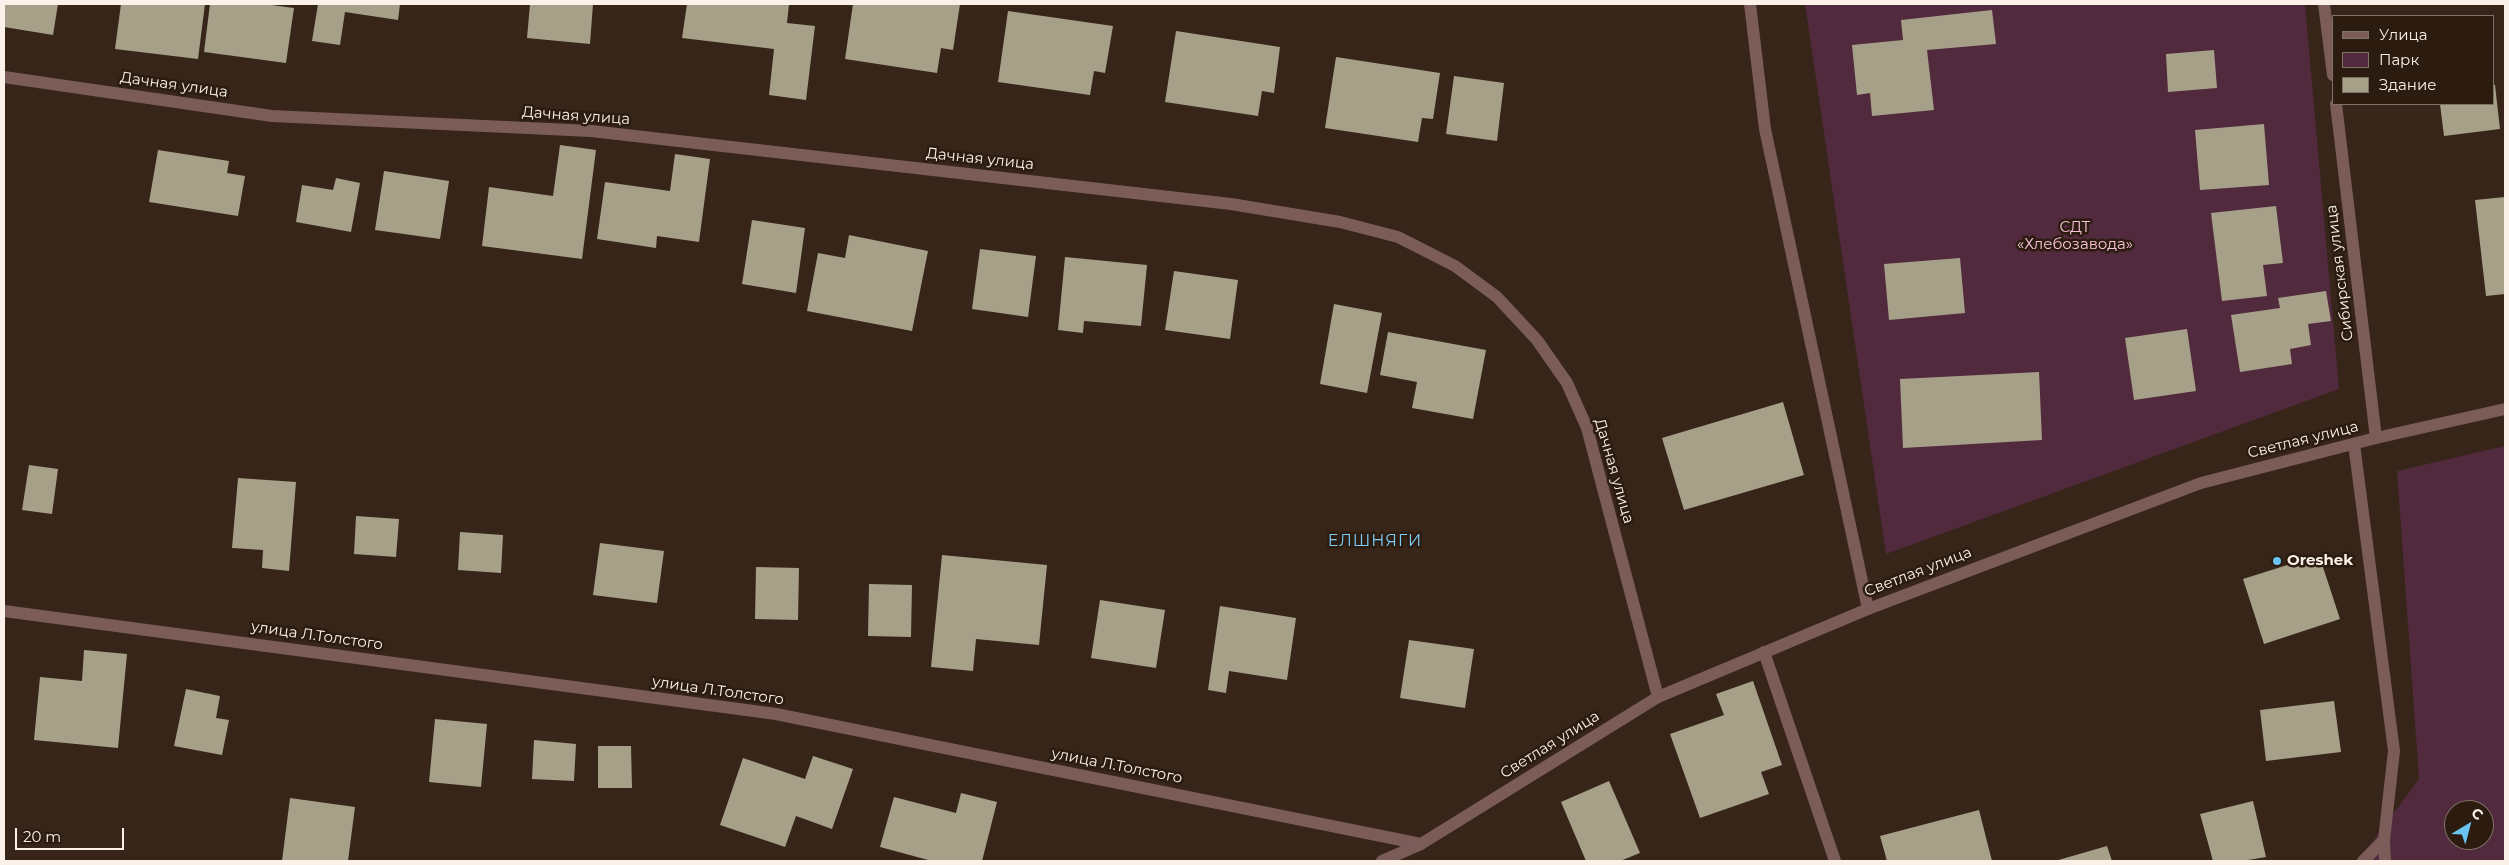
<!DOCTYPE html>
<html>
<head>
<meta charset="utf-8">
<style>
  body { margin:0 }
  #map { position:relative; width:2509px; height:865px; overflow:hidden; background:#362518; font-family:Montserrat,sans-serif }
  canvas { display:block }
  .frame { position:absolute; inset:0; border:5px solid #fcf1e8; pointer-events:none }
  .legend { position:absolute; left:2332px; top:15px; width:162px; height:90px; box-sizing:border-box; background:#2b1c0f; border:1px solid #7f7166; margin:0; padding:6px 9px; list-style:none; font-size:15px; color:#fcf1e8 }
  .legend li { display:flex; align-items:center; gap:10px; height:25px }
  .legend b { width:25px; border:1px solid #7f7166 }
  .north { position:absolute; left:2444px; top:800px; width:50px; height:50px; box-sizing:border-box; background:#2b1c0f; border:1px solid #7f7166; border-radius:50%; rotate:37deg; font-size:14px; font-weight:700; line-height:20px; text-align:center; color:#fcf1e8 }
  .north::after { content:''; display:block; margin:auto; width:18px; height:22px; background:#6bc3f2; clip-path:polygon(50% 0,100% 100%,50% 72%,0 100%) }
  .scale { position:absolute; left:15px; top:828px; width:109px; height:22px; box-sizing:border-box; border:2px solid #fcf1e8; border-top:0; padding-left:6px; font-size:15px; line-height:18px; white-space:nowrap; color:#fcf1e8; -webkit-text-stroke:4px #2b1c0f; paint-order:stroke }
</style>
</head>
<body>
<div id="map">
<canvas width="2509" height="865"></canvas>
<div class="frame"></div>
<ul class="legend">
<li><b style="height:6px;background:#7b5c59"></b>Улица</li>
<li><b style="height:14px;background:#522a3e"></b>Парк</li>
<li><b style="height:14px;background:#a7a089"></b>Здание</li>
</ul>
<div class="north">С</div>
<div class="scale">20 m</div>
</div>
<script>
const context = document.querySelector('canvas').getContext('2d');
context.lineJoin = 'round';
function paint(path, color) {
  context.fillStyle = color;
  context.fill(path, 'evenodd');
}
function trace(path, color, width, dash) {
  context.strokeStyle = color;
  context.lineWidth = width;
  context.lineCap = dash ? 'butt' : 'round';
  context.setLineDash(dash || []);
  context.stroke(path);
}
function drawText(font, color, halo, rows, align = 'center') {
  context.font = font + ' Montserrat,sans-serif';
  context.lineWidth = 5;
  context.setLineDash([]);
  context.textBaseline = 'middle';
  context.strokeStyle = halo;
  context.fillStyle = color;
  for (const [text, x, y, turn = 0] of rows) {
    context.save();
    context.translate(x, y);
    context.rotate((+turn || 0) * Math.PI / 180);
    context.textAlign = isNaN(turn) ? turn : align;
    if (halo) context.strokeText(text, 0, 0);
    context.fillText(text, 0, 0);
    context.restore();
  }
}
paint(new Path2D(`
  M 1805,4 L 2305,4 L 2339,389 L 1886,554 Z
  M 2505,446 L 2505,861 L 2358,861 L 2419,779 L 2397,471 ZM 2454,810 L 2484,810 L 2484,840 L 2454,840 Z`), '#522a3e');
paint(new Path2D(`
  M 4,4 L 58,4 L 53,35 L 4,27 Z
  M 121,4 L 205,4 L 198,59 L 115,49 Z
  M 210,4 L 264,4 L 294,8 L 286,63 L 204,52 Z
  M 318,4 L 400,4 L 398,20 L 345,12 L 340,45 L 312,41 Z
  M 530,4 L 593,4 L 590,44 L 527,38 Z
  M 687,4 L 789,4 L 787,23 L 815,26 L 806,100 L 769,95 L 774,49 L 682,38 Z
  M 853,4 L 960,4 L 953,50 L 941,48 L 937,73 L 845,59 Z
  M 1992,10 L 1996,44 L 1927,50 L 1934,110 L 1872,116 L 1870,93 L 1857,95 L 1852,45 L 1903,40 L 1901,20 Z
  M 1008,11 L 1113,26 L 1105,73 L 1094,71 L 1090,95 L 998,82 Z
  M 1176,31 L 1280,47 L 1274,93 L 1262,91 L 1258,116 L 1165,102 Z
  M 2214,50 L 2217,88 L 2168,92 L 2166,54 Z
  M 1336,57 L 1440,73 L 1433,119 L 1422,118 L 1418,142 L 1325,128 Z
  M 1454,76 L 1504,83 L 1497,141 L 1446,134 Z
  M 2493,84 L 2495,85 L 2500,129 L 2444,136 L 2440,104 L 2493,104 Z
  M 2264,124 L 2269,185 L 2200,190 L 2195,130 Z
  M 560,145 L 596,150 L 582,259 L 482,246 L 489,187 L 553,196 Z
  M 158,150 L 229,161 L 227,173 L 245,176 L 238,216 L 149,202 Z
  M 675,154 L 710,159 L 699,242 L 657,236 L 656,248 L 597,239 L 605,182 L 670,191 Z
  M 384,171 L 449,181 L 440,239 L 375,230 Z
  M 336,178 L 360,183 L 351,232 L 296,222 L 302,185 L 333,190 Z
  M 2505,197 L 2505,294 L 2486,296 L 2475,200 Z
  M 2276,206 L 2283,263 L 2263,265 L 2267,296 L 2222,301 L 2211,213 Z
  M 752,220 L 805,228 L 796,293 L 742,284 Z
  M 849,235 L 928,251 L 912,331 L 807,311 L 818,253 L 845,258 Z
  M 980,249 L 1036,256 L 1028,317 L 972,309 Z
  M 1065,257 L 1147,265 L 1141,326 L 1084,321 L 1083,333 L 1058,330 Z
  M 1960,258 L 1965,313 L 1889,320 L 1884,264 Z
  M 1174,271 L 1238,280 L 1230,339 L 1165,330 Z
  M 2326,291 L 2331,321 L 2308,324 L 2311,345 L 2290,349 L 2292,364 L 2240,372 L 2231,315 L 2280,308 L 2278,298 Z
  M 1334,304 L 1382,313 L 1367,393 L 1320,384 Z
  M 2187,329 L 2196,391 L 2134,400 L 2125,338 Z
  M 1388,332 L 1486,350 L 1473,419 L 1412,408 L 1417,382 L 1380,375 Z
  M 2039,372 L 2042,440 L 1903,448 L 1900,379 Z
  M 1783,402 L 1804,475 L 1684,510 L 1662,438 Z
  M 29,465 L 58,469 L 52,514 L 22,510 Z
  M 238,478 L 296,482 L 289,571 L 262,568 L 263,550 L 232,548 Z
  M 356,516 L 399,519 L 396,557 L 354,554 Z
  M 460,532 L 503,535 L 501,573 L 458,570 Z
  M 600,543 L 664,551 L 657,603 L 593,595 Z
  M 942,555 L 1047,565 L 1039,645 L 976,639 L 973,671 L 931,667 Z
  M 2319,555 L 2340,619 L 2264,644 L 2243,579 Z
  M 756,567 L 799,568 L 798,620 L 755,619 Z
  M 869,584 L 912,585 L 911,637 L 868,636 Z
  M 1100,600 L 1165,610 L 1156,668 L 1091,658 Z
  M 1220,606 L 1296,618 L 1287,680 L 1229,671 L 1226,693 L 1208,690 Z
  M 1409,640 L 1474,649 L 1465,708 L 1400,698 Z
  M 84,650 L 127,654 L 118,748 L 34,740 L 40,677 L 82,681 Z
  M 1753,681 L 1782,765 L 1761,772 L 1769,794 L 1700,818 L 1670,734 L 1724,715 L 1716,694 Z
  M 186,689 L 220,696 L 216,718 L 229,720 L 222,755 L 174,746 Z
  M 2334,701 L 2341,752 L 2266,761 L 2260,710 Z
  M 435,719 L 487,724 L 481,787 L 429,782 Z
  M 534,740 L 576,744 L 574,781 L 532,779 Z
  M 598,746 L 631,746 L 632,788 L 598,788 Z
  M 813,756 L 853,769 L 832,829 L 796,816 L 785,847 L 720,825 L 743,758 L 805,779 Z
  M 1609,781 L 1640,853 L 1620,861 L 1586,861 L 1561,802 Z
  M 961,793 L 997,802 L 982,861 L 932,861 L 880,847 L 894,797 L 956,813 Z
  M 290,798 L 355,807 L 348,861 L 282,861 Z
  M 2253,801 L 2266,857 L 2242,861 L 2213,861 L 2200,814 Z
  M 1979,810 L 1992,861 L 1887,861 L 1880,836 Z
  M 2107,846 L 2112,861 L 2055,861 Z`), '#a7a089');
trace(new Path2D(`
  M 1750,4 L 1765,129 L 1868,609
  M 2324,4 L 2333,75
  M 4,77 L 272,116 L 591,131 L 1231,204 L 1340,222 L 1398,237 L 1455,266 L 1497,297 L 1537,340 L 1567,383 L 1587,428 L 1658,697
  M 2336,104 L 2376,438
  M 2354,444 L 2394,751 L 2384,840 L 2363,861
  M 4,611 L 776,714 L 1421,844
  M 1764,652 L 1835,861
  M 2384,840 L 2385,861`), '#7b5c59', 12);
trace(new Path2D(`
  M 1382,861 L 1421,844 L 1658,697 L 1868,609 L 2201,483 L 2376,438 L 2505,409`), '#7b5c59', 12);
for (const [x, y, r, color] of [
  [2277,561,5,"#6bc3f2"]
]) {
  const dot = new Path2D();
  dot.arc(x, y, r, 0, 2 * Math.PI);
  context.fillStyle = color;
  context.fill(dot);
  trace(dot, '#2b1c0f', 2);
}
drawText('15px', '#fcf1e8', '#2b1c0f', [
  ["Дачная улица",174,85,8],
  ["Дачная улица",576,116,4],
  ["Дачная улица",980,159,6],
  ["Сибирская улица",2340,273,-97],
  ["Светлая улица",2303,440,-14],
  ["Дачная улица",1614,471,74],
  ["Светлая улица",1918,572,-21],
  ["улица Л.Толстого",317,636,8],
  ["улица Л.Толстого",718,691,8],
  ["Светлая улица",1550,745,-32],
  ["улица Л.Толстого",1117,766,11]
]);
drawText('15px', '#f9c1db', '#2b1c0f', [
  ["СДТ",2075,228],
  ["«Хлебозавода»",2075,245]
]);
drawText('bold 15px', '#fcf1e8', '#2b1c0f', [
  ["Oreshek",2287,561]
], 'left');
context.letterSpacing = '1px';
drawText('16px', '#7cccf7', '#2b1c0f', [
  ["ЕЛШНЯГИ",1375,541]
]);
context.letterSpacing = '0px';
</script>
</body>
</html>
